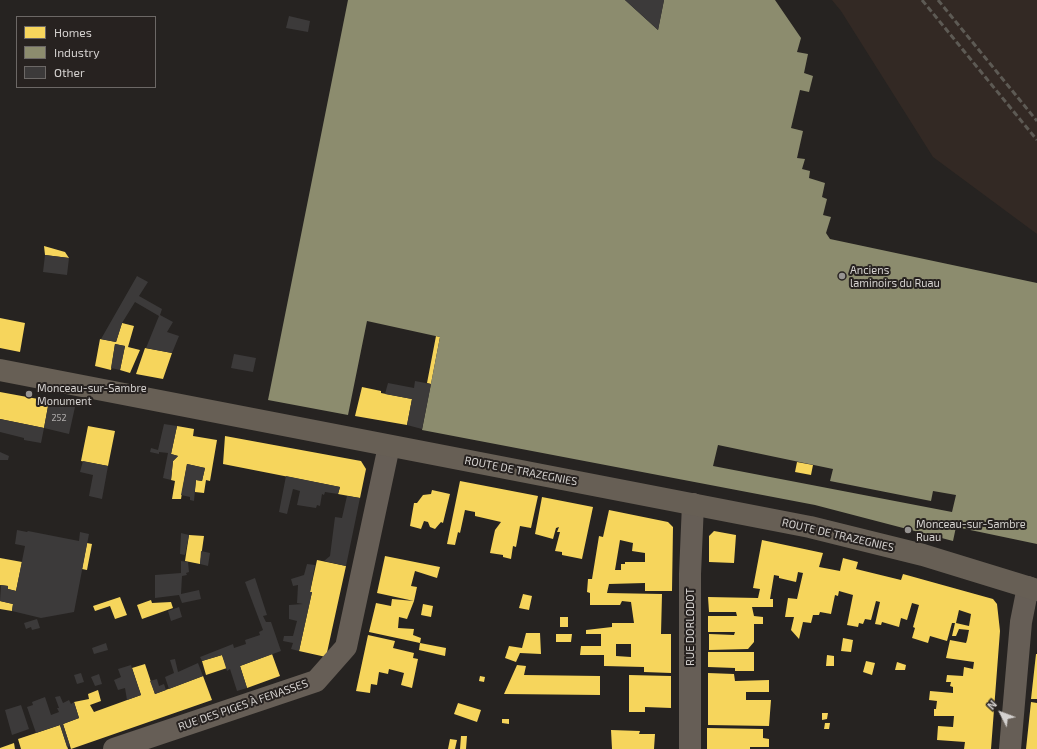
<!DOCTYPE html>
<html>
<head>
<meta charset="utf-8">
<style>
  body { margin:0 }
  #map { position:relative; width:1037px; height:749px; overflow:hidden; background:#262321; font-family:"Exo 2",sans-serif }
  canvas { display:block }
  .legend { position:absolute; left:16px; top:16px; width:140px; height:72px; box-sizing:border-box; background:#272220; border:1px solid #6c6866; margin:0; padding:5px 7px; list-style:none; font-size:12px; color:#d4d1cf }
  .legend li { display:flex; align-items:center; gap:8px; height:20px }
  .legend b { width:20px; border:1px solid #6c6866 }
  .north { position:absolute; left:981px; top:693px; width:40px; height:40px; -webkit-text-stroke:3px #272220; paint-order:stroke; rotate:312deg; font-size:11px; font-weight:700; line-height:16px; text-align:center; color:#d4d1cf }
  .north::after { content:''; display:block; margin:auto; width:14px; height:18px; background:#d4d1cf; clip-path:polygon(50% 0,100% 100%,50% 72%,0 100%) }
</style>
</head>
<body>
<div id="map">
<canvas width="1037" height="749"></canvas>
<ul class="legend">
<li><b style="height:11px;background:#f6d55c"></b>Homes</li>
<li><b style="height:11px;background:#8c8c6e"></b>Industry</li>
<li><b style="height:11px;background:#3c3a3a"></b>Other</li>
</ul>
<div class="north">N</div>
</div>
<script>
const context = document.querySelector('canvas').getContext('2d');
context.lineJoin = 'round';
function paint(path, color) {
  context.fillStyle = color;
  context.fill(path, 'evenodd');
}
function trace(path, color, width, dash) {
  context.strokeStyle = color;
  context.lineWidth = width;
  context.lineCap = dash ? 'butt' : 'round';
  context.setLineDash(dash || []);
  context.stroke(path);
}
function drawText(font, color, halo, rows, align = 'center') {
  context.font = font + ' "Exo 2",sans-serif';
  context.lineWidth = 4;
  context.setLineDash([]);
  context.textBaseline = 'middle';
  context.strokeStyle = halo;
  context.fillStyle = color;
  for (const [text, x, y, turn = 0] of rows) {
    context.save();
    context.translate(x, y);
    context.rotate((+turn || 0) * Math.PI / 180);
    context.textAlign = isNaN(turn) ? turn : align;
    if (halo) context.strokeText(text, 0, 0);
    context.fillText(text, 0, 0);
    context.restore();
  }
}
paint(new Path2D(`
  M 832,0 L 1037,0 L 1037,234 L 933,157 L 841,11 Z`), '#332924');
paint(new Path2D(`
  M 44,246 L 65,252 L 69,258 L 45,255 Z
  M 0,318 L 25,323 L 20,352 L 0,348 Z
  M 122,323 L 134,326 L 128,347 L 140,350 L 130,373 L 120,370 L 125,346 L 115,344 L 111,370 L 95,366 L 100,339 L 116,342 Z
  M 436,336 L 440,337 L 431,384 L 427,383 Z
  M 145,348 L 172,353 L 163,379 L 136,374 Z
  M 362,387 L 381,391 L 381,393 L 412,399 L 407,425 L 355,416 Z
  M 0,392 L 49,401 L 44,428 L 0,419 Z
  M 88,426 L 115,431 L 108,466 L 81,461 Z
  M 177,426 L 194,429 L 193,436 L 217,440 L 210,481 L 206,480 L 204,493 L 195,492 L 195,489 L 196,480 L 202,481 L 205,468 L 187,464 L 181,499 L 172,499 L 175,481 L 171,480 L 173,461 L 178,456 L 171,454 Z
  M 225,436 L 361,461 L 366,469 L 360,498 L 338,494 L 340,487 L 223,464 Z
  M 797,462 L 813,465 L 811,475 L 795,472 Z
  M 460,481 L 538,496 L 531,528 L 520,526 L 516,547 L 513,546 L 511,559 L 503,557 L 503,555 L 490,553 L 495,530 L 501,522 L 475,516 L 475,512 L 465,510 L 460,533 L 458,532 L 455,545 L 447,544 Z
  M 432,490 L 450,494 L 443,523 L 441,522 L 435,529 L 430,527 L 428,522 L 424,521 L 421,529 L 410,526 L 414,503 L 417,503 L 423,495 L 431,494 Z
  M 542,497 L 593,507 L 582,559 L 562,555 L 562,552 L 555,551 L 560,532 L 557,532 L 559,527 L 556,528 L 553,539 L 535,534 Z
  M 609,510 L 668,522 L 673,527 L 672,591 L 645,591 L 645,583 L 609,584 L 607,593 L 662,594 L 661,634 L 671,634 L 671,673 L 644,672 L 644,667 L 604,666 L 604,655 L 580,655 L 581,646 L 601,646 L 601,634 L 586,634 L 586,630 L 612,627 L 612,623 L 634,623 L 631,602 L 622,601 L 620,605 L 590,605 L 590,593 L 587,592 L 588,579 L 592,579 L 599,536 L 603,537 ZM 620,540 L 633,543 L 632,551 L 645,553 L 645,562 L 625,562 L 625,564 L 621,564 L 621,570 L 615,570 ZM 616,644 L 631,644 L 631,657 L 616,656 Z
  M 714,531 L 736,535 L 734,563 L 709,562 L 709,536 Z
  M 189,535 L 204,536 L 200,564 L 185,561 Z
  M 762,540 L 823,553 L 819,567 L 840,571 L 843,558 L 858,562 L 856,569 L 901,580 L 903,574 L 993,599 L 997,604 L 1000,631 L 991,749 L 964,749 L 965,742 L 937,740 L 938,726 L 953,727 L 954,716 L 934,716 L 934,709 L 936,709 L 937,701 L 929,700 L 930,691 L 953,693 L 953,687 L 950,686 L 951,682 L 946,682 L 947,675 L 963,676 L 964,667 L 973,669 L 974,662 L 946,658 L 950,640 L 966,643 L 967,640 L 969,630 L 959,629 L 956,636 L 952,636 L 955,623 L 952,623 L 947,641 L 930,636 L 928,643 L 912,638 L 915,628 L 913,627 L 919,605 L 912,603 L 907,620 L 901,618 L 899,627 L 882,622 L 881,625 L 875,624 L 880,602 L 876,601 L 871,620 L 865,619 L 863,624 L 859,623 L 858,627 L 847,625 L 853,595 L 839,591 L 838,596 L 835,595 L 831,614 L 820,612 L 819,615 L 813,615 L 811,623 L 803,622 L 799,639 L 791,630 L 794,617 L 785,617 L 788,598 L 797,599 L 803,573 L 798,572 L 796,582 L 779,578 L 779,576 L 774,575 L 770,599 L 773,599 L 773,607 L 752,607 L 754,616 L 763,617 L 763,624 L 754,624 L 754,642 L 748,649 L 709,650 L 709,634 L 734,635 L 735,632 L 708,632 L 708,616 L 737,616 L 736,612 L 709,612 L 708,597 L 758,598 L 760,589 L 753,588 ZM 959,610 L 971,614 L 969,626 L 956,623 Z
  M 87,543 L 92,544 L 87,570 L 82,569 Z
  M 385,556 L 440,567 L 437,578 L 415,571 L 411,586 L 417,587 L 414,601 L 407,619 L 399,617 L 398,628 L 414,629 L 413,635 L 421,638 L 420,643 L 369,632 L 376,603 L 391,606 L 392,599 L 414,601 L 377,593 Z
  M 0,558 L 22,562 L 16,591 L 8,589 L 8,586 L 0,585 Z
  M 317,560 L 346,566 L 326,657 L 299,651 L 312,592 L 310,592 Z
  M 523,594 L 532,596 L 529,610 L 519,608 Z
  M 120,597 L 127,615 L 115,619 L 110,606 L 95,611 L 93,606 Z
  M 151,600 L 152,603 L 171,602 L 173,608 L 142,619 L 137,605 Z
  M 0,601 L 13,604 L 12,611 L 0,609 Z
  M 423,604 L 433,606 L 431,617 L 421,615 Z
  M 560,617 L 568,617 L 568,627 L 560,627 Z
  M 526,633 L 540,633 L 541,654 L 520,653 L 516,662 L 505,658 L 509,646 L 522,648 Z
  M 556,634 L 572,634 L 571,642 L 556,642 Z
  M 368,635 L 395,641 L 393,648 L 414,653 L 413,658 L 418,659 L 412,688 L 401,685 L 404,673 L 389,669 L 388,674 L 379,672 L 377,685 L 371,684 L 370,693 L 356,691 Z
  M 843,638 L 853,640 L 851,652 L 841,651 Z
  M 420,643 L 446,648 L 445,656 L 419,650 Z
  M 708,652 L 754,652 L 754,671 L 735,671 L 735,668 L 708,667 Z
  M 272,654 L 280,676 L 247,688 L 240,666 Z
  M 1036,654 L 1037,654 L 1037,699 L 1031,699 Z
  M 222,655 L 227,668 L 206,675 L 202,661 Z
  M 827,655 L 834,656 L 834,666 L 826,666 Z
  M 866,661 L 875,663 L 872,675 L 863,672 Z
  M 897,662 L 906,665 L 905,670 L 895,670 Z
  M 145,664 L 155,694 L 203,676 L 212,700 L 71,749 L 63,724 L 79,718 L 74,702 L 89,699 L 88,694 L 98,690 L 101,701 L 90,705 L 94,712 L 141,695 L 132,668 Z
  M 517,665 L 526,666 L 524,675 L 600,676 L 600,695 L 504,694 Z
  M 708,673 L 734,674 L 735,681 L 769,680 L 769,692 L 746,692 L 746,700 L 771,700 L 769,726 L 708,725 Z
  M 629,675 L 671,676 L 671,708 L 645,707 L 645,712 L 629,712 Z
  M 480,676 L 485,677 L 484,682 L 479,681 Z
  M 1031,702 L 1037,703 L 1037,749 L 1026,749 Z
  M 458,703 L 481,710 L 477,722 L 454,714 Z
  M 822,713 L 828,713 L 827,719 L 822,720 Z
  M 502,719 L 509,719 L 509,724 L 502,723 Z
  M 825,723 L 830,723 L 829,729 L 824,729 Z
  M 60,725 L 68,749 L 21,749 L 18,739 Z
  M 707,728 L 763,729 L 763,738 L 769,739 L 769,747 L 750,747 L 750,749 L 707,749 Z
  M 611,730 L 640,731 L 639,734 L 655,734 L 654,749 L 612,749 Z
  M 461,736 L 467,736 L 466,749 L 460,749 Z
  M 450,739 L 457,740 L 455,749 L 448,749 Z
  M 14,743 L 15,749 L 0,749 L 0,748 Z`), '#f6d55c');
paint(new Path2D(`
  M 348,0 L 625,0 L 658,30 L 664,0 L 775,0 L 801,38 L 797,52 L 808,54 L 804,73 L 813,76 L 809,92 L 800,90 L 791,128 L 803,131 L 797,158 L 805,159 L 802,169 L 810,171 L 809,178 L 825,183 L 822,197 L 827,199 L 823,215 L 831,217 L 826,233 L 830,239 L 1037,283 L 1037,544 L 956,527 L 953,541 L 815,505 L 422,430 L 440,337 L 367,321 L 348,415 L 268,400 ZM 718,445 L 833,469 L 830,481 L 931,501 L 933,491 L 956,495 L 952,512 L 713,466 Z`), '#8c8c6e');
paint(new Path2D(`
  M 625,0 L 664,0 L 658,30 Z
  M 289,16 L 310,21 L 308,32 L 286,28 Z
  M 45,255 L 69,258 L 67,275 L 43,272 Z
  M 137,276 L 148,282 L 139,296 L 162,309 L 160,315 L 173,322 L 167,332 L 179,336 L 172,353 L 146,348 L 159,316 L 135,302 L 122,323 L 116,342 L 101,339 Z
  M 115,344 L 125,346 L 120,370 L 111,368 Z
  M 234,354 L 256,358 L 253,372 L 231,368 Z
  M 415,381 L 431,384 L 422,429 L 407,425 L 412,399 L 385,394 L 388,383 L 414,388 Z
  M 49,401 L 75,407 L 69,434 L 44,428 L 41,443 L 24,440 L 24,438 L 0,432 L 0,419 L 44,428 Z
  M 164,424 L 177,426 L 171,454 L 178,456 L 173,461 L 171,480 L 163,478 L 168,453 L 159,452 L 159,454 L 150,452 L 151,448 L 158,450 Z
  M 0,452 L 9,456 L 8,460 L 0,460 Z
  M 83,461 L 108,466 L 102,499 L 89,496 L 93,475 L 80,472 Z
  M 187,464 L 205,468 L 202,481 L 196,480 L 194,501 L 190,500 L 190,497 L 181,495 Z
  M 286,476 L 340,487 L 338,494 L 325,492 L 324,495 L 322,494 L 320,506 L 317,505 L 316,508 L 297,505 L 300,491 L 293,489 L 287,514 L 279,512 Z
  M 347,496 L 360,498 L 346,566 L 324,561 L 330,556 L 335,517 L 342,518 Z
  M 17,530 L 27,532 L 28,531 L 79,541 L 80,532 L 89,534 L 74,612 L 41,618 L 12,611 L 13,604 L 0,601 L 1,585 L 8,586 L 8,589 L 16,591 L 25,546 L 15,544 Z
  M 181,533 L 189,535 L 185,555 L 180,554 Z
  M 201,551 L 210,553 L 208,566 L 200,564 Z
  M 181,561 L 188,562 L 189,572 L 186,573 L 187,575 L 182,576 L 181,594 L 199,590 L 201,599 L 182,603 L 179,595 L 155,598 L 155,575 L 181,573 Z
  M 307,564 L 315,565 L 310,592 L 312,592 L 299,651 L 291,649 L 293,643 L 283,641 L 284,636 L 293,636 L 297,621 L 289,619 L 289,605 L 303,604 L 297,603 L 298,585 L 293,586 L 291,579 L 304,575 Z
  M 255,578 L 267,615 L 263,616 L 266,622 L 271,622 L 281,651 L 240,666 L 247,688 L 237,691 L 230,669 L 227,671 L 222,655 L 202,661 L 200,657 L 233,644 L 234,648 L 246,644 L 245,640 L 260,635 L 259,632 L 263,630 L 245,582 Z
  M 179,607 L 182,617 L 171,621 L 168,611 Z
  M 37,619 L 40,628 L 32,630 L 31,627 L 26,629 L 24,623 Z
  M 106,643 L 108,650 L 94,654 L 92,648 Z
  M 175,659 L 178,672 L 198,663 L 203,676 L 169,689 L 165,677 L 174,673 L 170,660 Z
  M 131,665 L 141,695 L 127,700 L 125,688 L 118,690 L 114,680 L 121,677 L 118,669 Z
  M 81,673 L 84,682 L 77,684 L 74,675 Z
  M 99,674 L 102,684 L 95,686 L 91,677 Z
  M 157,679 L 159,686 L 164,684 L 166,690 L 155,694 L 150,681 Z
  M 60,696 L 63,703 L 69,700 L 71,704 L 74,702 L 79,718 L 63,724 L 70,746 L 67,747 L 60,725 L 36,733 L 27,707 L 33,705 L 32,702 L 45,697 L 51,715 L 59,712 L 57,708 L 59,708 L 55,697 Z
  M 21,705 L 29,729 L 12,735 L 5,710 Z`), '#3c3a3a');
trace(new Path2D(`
  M 114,749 L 316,681 L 346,647 L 389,446
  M 690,749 L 690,574 L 693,504
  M 1010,749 L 1021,622 L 1028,587`), '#665e56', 22);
trace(new Path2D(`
  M 0,370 L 810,527 L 923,555 L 1037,590`), '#675f55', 22);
trace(new Path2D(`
  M 922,0 L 1037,140
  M 938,0 L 1037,121`), '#5d5a54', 3, [6, 3]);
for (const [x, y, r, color] of [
  [842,276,4,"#979492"],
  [29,394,4,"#979492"],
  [908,530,4,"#979492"]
]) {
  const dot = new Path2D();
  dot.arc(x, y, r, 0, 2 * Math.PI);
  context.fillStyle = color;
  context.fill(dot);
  trace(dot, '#272220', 1.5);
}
drawText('9px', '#aeabaa', null, [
  ["252",59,418]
]);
drawText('11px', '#d4d1cf', '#272220', [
  ["Anciens",850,270],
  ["laminoirs du Ruau",850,283],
  ["Monceau-sur-Sambre",37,388],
  ["Monument",37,401],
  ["Monceau-sur-Sambre",916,524],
  ["Ruau",916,537]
], 'left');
drawText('11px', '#d4d1cf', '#272220', [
  ["ROUTE DE TRAZEGNIES",521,471,11],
  ["ROUTE DE TRAZEGNIES",838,535,13],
  ["RUE DORLODOT",690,627,-90],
  ["RUE DES PIGES À FENASSES",243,705,-19]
]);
</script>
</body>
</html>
